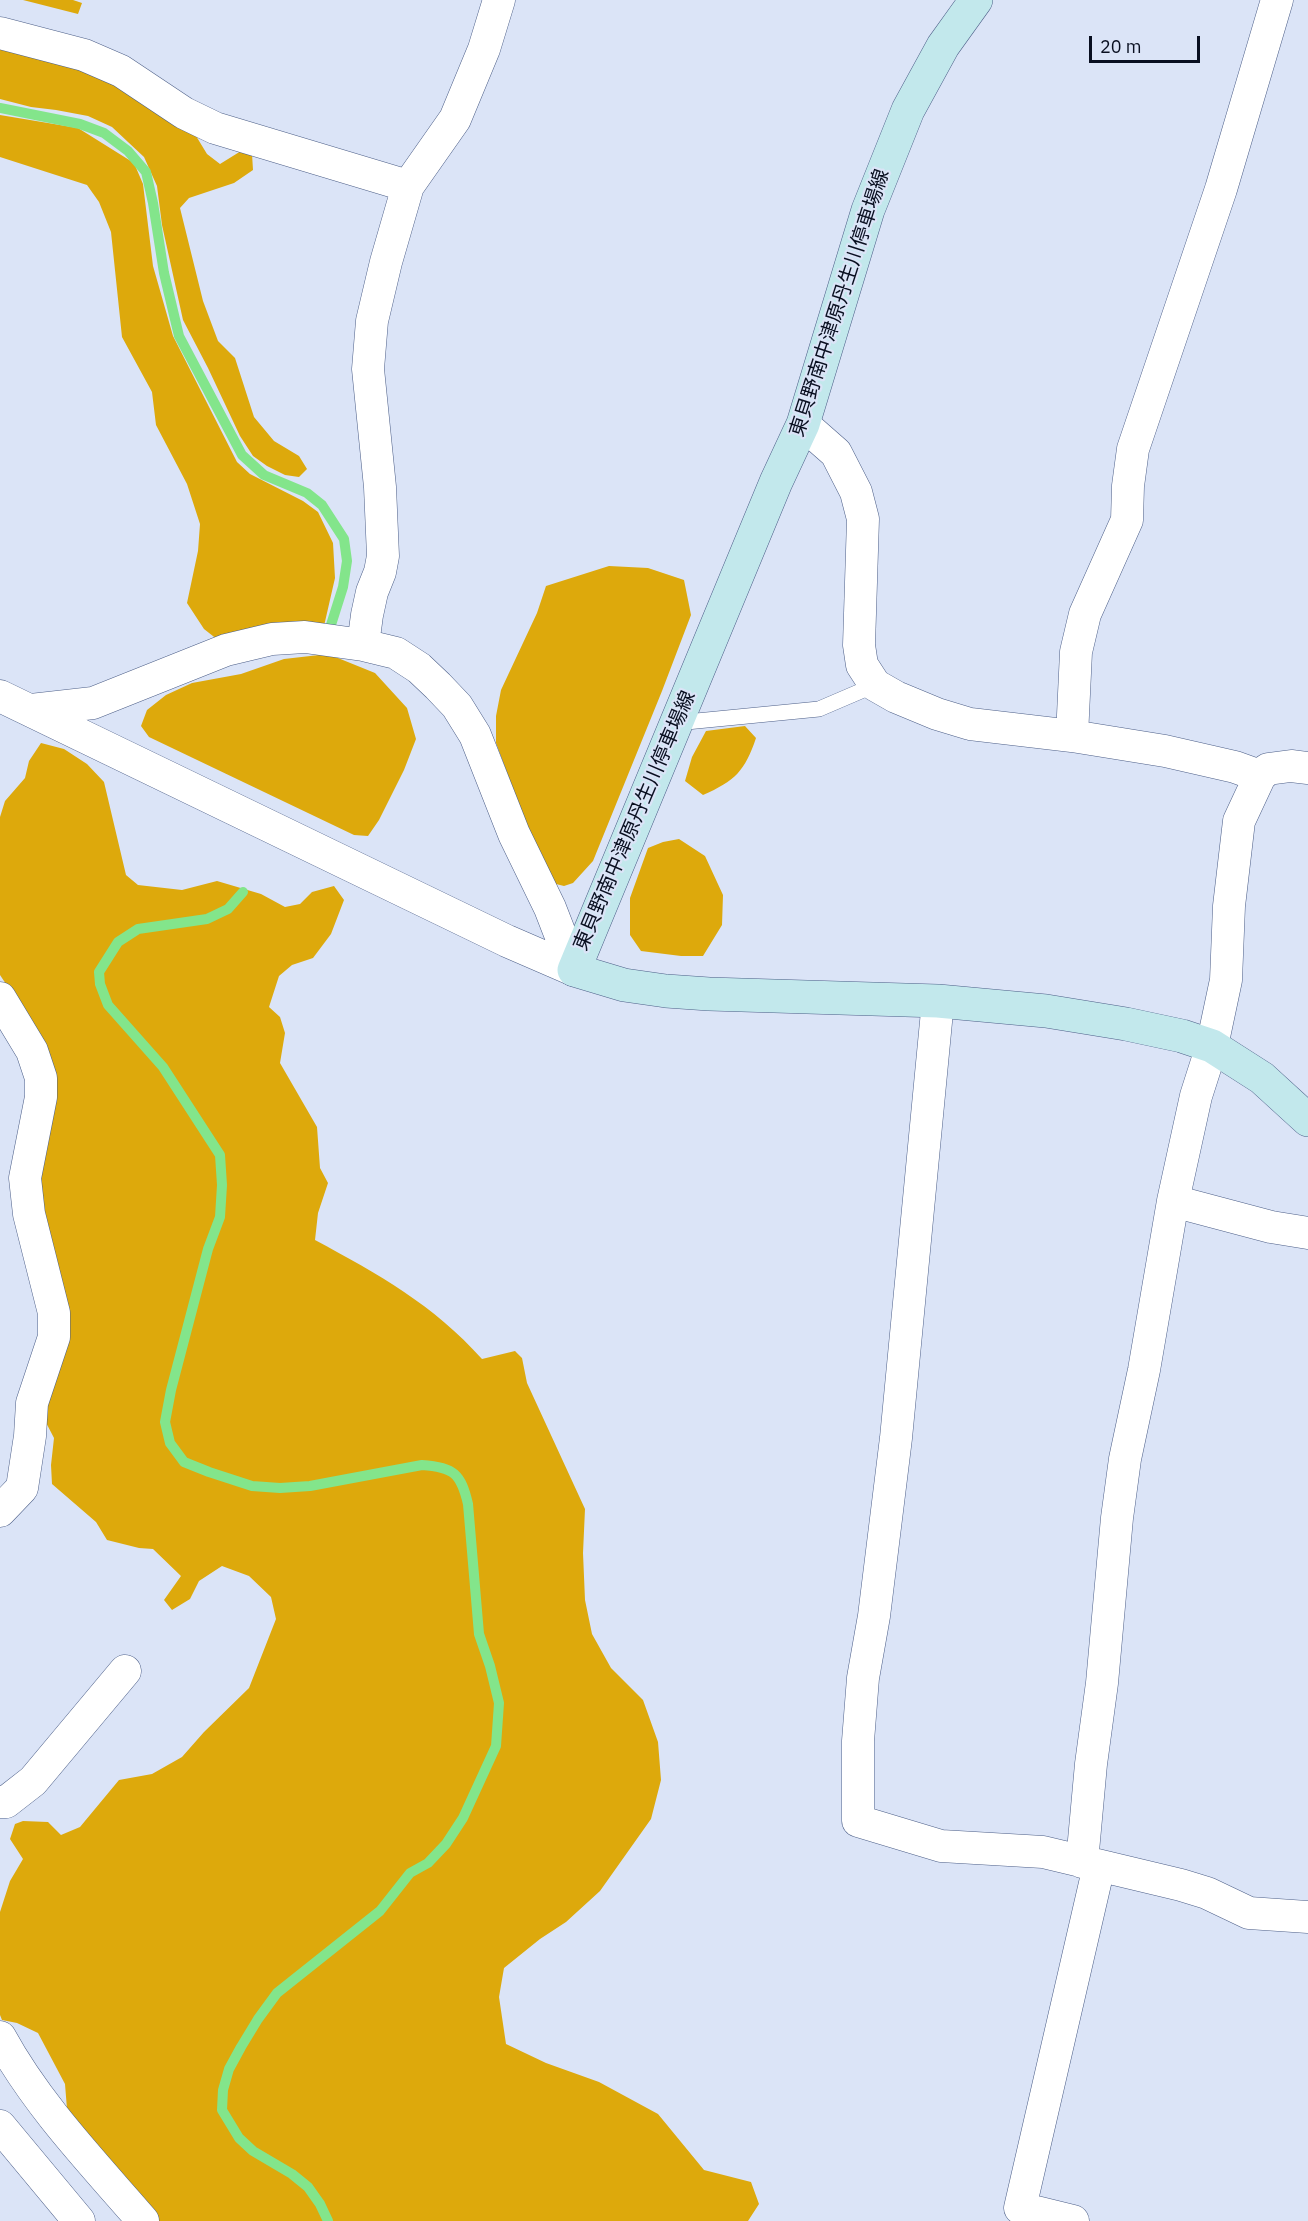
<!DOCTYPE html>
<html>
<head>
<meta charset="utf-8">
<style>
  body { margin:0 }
  #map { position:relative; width:1308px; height:2221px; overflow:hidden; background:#dbe4f7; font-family:"IBM Plex Sans",sans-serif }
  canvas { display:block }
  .scale { position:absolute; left:1089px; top:36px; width:111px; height:27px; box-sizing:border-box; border:3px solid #090f20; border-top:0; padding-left:8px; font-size:18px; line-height:21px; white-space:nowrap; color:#090f20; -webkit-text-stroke:4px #dbe4f7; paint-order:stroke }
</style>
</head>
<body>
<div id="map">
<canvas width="1308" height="2221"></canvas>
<div class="scale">20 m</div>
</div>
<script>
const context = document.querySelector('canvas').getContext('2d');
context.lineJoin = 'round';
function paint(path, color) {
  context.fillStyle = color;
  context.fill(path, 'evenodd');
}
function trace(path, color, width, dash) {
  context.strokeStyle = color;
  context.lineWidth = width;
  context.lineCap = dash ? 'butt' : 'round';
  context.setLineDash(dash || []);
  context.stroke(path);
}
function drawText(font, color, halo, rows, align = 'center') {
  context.font = font + ' "IBM Plex Sans","Noto Sans JP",sans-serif';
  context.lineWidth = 4.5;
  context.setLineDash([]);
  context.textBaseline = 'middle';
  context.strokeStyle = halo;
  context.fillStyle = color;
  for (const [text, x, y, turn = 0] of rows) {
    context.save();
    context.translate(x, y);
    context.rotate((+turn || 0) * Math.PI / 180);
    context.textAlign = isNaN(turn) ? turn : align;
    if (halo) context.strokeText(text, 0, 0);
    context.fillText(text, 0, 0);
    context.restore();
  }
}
paint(new Path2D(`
  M 23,0 L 73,0 L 82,3 L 78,14 Z
  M 0,45 L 119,81 L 193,131 L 207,154 L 220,164 L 241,151 L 252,154 L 253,170 L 234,183 L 189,198 L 180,208 L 203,301 L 218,341 L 235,358 L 254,417 L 274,441 L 299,456 L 307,469 L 299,477 L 285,475 L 267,466 L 253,456 L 240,436 L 208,368 L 183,320 L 162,225 L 157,186 L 144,157 L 112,127 L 88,116 L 56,110 L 31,107 L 0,99 Z
  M 0,115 L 78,128 L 134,163 L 143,184 L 153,266 L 173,336 L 237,462 L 250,474 L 303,501 L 318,512 L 333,543 L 335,578 L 324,626 L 218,640 L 204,629 L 187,603 L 198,551 L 200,524 L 187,484 L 156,425 L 152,392 L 122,337 L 111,232 L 99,202 L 87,185 L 0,157 Z
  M 609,566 L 648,568 L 684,580 L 691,615 L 662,691 L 593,861 L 573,883 L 564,886 L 556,884 L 541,864 L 496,743 L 496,716 L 501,690 L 537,613 L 546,586 Z
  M 328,654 L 375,673 L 407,708 L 416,739 L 404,770 L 379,820 L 368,836 L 354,835 L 149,737 L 141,726 L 147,710 L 166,695 L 192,683 L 241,674 L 284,659 Z
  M 745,726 L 756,738 C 745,771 735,781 703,795 L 685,781 L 692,757 L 706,731 Z
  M 41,743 L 64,749 L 87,764 L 104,782 L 126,875 L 138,885 L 182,890 L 217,881 L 261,894 L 285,907 L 300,904 L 312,892 L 334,886 L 344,900 L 331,934 L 313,958 L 292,965 L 279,976 L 269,1007 L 280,1017 L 285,1033 L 280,1063 L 317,1127 L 320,1168 L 328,1183 L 318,1213 L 315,1240 C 378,1274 434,1305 482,1359 L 515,1351 L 522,1358 L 527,1383 L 585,1509 L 583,1553 L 585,1600 L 592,1634 L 611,1668 L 643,1700 L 658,1742 L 661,1780 L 651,1819 L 600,1891 L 566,1922 L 540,1939 L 504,1968 L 499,1997 L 506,2044 L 546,2063 L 599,2082 L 658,2114 L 704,2170 L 751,2182 L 759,2204 L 748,2221 L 157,2221 L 67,2109 L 65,2084 L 38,2033 L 17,2023 L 2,2020 L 0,2015 L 0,1912 L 10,1881 L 23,1859 L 10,1839 L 15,1824 L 23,1821 L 48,1822 L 61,1835 L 80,1827 L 119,1780 L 152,1774 L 182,1757 L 204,1732 L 249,1688 L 276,1619 L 271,1597 L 249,1576 L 222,1566 L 199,1581 L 190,1599 L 172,1610 L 164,1600 L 181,1576 L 153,1549 L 139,1548 L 107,1540 L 96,1522 L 52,1484 L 51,1465 L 54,1438 L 40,1411 L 37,1213 L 45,1134 L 10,990 L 0,975 L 0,817 L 5,801 L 25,778 L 29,761 Z
  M 679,839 L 705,856 L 723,895 L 722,925 L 703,956 L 681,956 L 641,951 L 630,935 L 630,898 L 648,848 L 663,842 Z`), '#dda90c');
trace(new Path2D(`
  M 0,108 L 80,124 L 104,133 L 128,151 L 146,172 L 153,203 L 164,273 L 179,336 L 242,455 L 264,475 L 307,493 L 322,505 L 344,539 L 347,561 L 343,587 L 330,628
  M 243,892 L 228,909 L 207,919 L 138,929 L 118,942 L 99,972 L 100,984 L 108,1005 L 163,1067 L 220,1155 L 222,1185 L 220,1217 L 208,1249 L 171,1390 L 165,1422 L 170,1443 L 184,1462 L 209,1472 L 252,1486 L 280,1488 L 310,1486 L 422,1465 C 454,1467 461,1474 468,1504 L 479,1634 L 490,1666 L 499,1703 L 496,1746 L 463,1818 L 446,1844 L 428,1863 L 410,1873 L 380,1911 L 277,1993 L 258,2019 L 241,2047 L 229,2069 L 223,2090 L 222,2110 L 239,2138 L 253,2151 L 292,2174 L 308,2187 L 320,2204 L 328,2221`), '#83e58b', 10);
const lane = new Path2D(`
  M 676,723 L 819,709 L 875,685`);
const street = new Path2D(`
  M 0,33 L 84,55 L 121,71 L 184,113 L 215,128 L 408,186
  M 803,424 L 836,453 L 856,492 L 863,519 L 859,645 L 862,665 L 875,685 L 896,697 L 937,714 L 970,724 L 1072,736 L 1165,751 L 1235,767 L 1260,776
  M 363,645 L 367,615 L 372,592 L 380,572 L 383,556 L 380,487 L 368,369 L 372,321 L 386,262 L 408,186 L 455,119 L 484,49 L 499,0
  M 0,696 L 507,941 L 574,970
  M 31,710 L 93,703 L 226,650 L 272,639 L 305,637 L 363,645 L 396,653 L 419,668 L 438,686 L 457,706 L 475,735 L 514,834 L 550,908 L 574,970
  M 1072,736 L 1076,652 L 1085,614 L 1127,520 L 1128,486 L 1133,449 L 1221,189 L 1277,0
  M 0,998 L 32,1051 L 41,1078 L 41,1097 L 25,1178 L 29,1214 L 54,1313 L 54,1337 L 32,1403 L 30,1436 L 22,1488 L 0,1511
  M 938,1001 L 896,1438 L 874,1616 L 863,1678 L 858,1741 L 858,1821 L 941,1846 L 1043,1852 L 1181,1885 L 1207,1893 L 1249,1913 L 1308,1917
  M 1173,1201 L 1271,1227 L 1308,1233
  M 0,1802 L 6,1802 L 33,1781 L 125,1671
  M 1082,1862 L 1091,1764 L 1102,1683 L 1117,1518 L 1125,1459 L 1144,1370 L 1173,1201 L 1196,1096 L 1212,1046 L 1226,980 L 1229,906 L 1239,821 L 1260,776 L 1268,769 L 1291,766 L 1308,768
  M 0,2037 C 37,2105 93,2163 143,2221
  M 0,2126 L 79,2221
  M 1073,2221 L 1020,2208 L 1099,1866`);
const secondary = new Path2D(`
  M 976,0 L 943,46 L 908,110 L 868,210 L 803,424 L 776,482 L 574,970 L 624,985 L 666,991 L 709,994 L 938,1001 L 1046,1011 L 1126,1024 L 1182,1036 L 1212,1046 L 1262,1078 L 1308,1120`);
trace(lane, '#4d5f88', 16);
trace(street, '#4d5f88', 33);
trace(secondary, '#4d5f88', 34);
trace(lane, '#fff', 15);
trace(street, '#fff', 32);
trace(secondary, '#c2e8ec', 33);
drawText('20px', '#090f20', '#dbe4f7', [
  ["東貝野南中津原丹生川停車場線",840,303,-72],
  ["東貝野南中津原丹生川停車場線",635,821,-67]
]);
</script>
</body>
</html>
